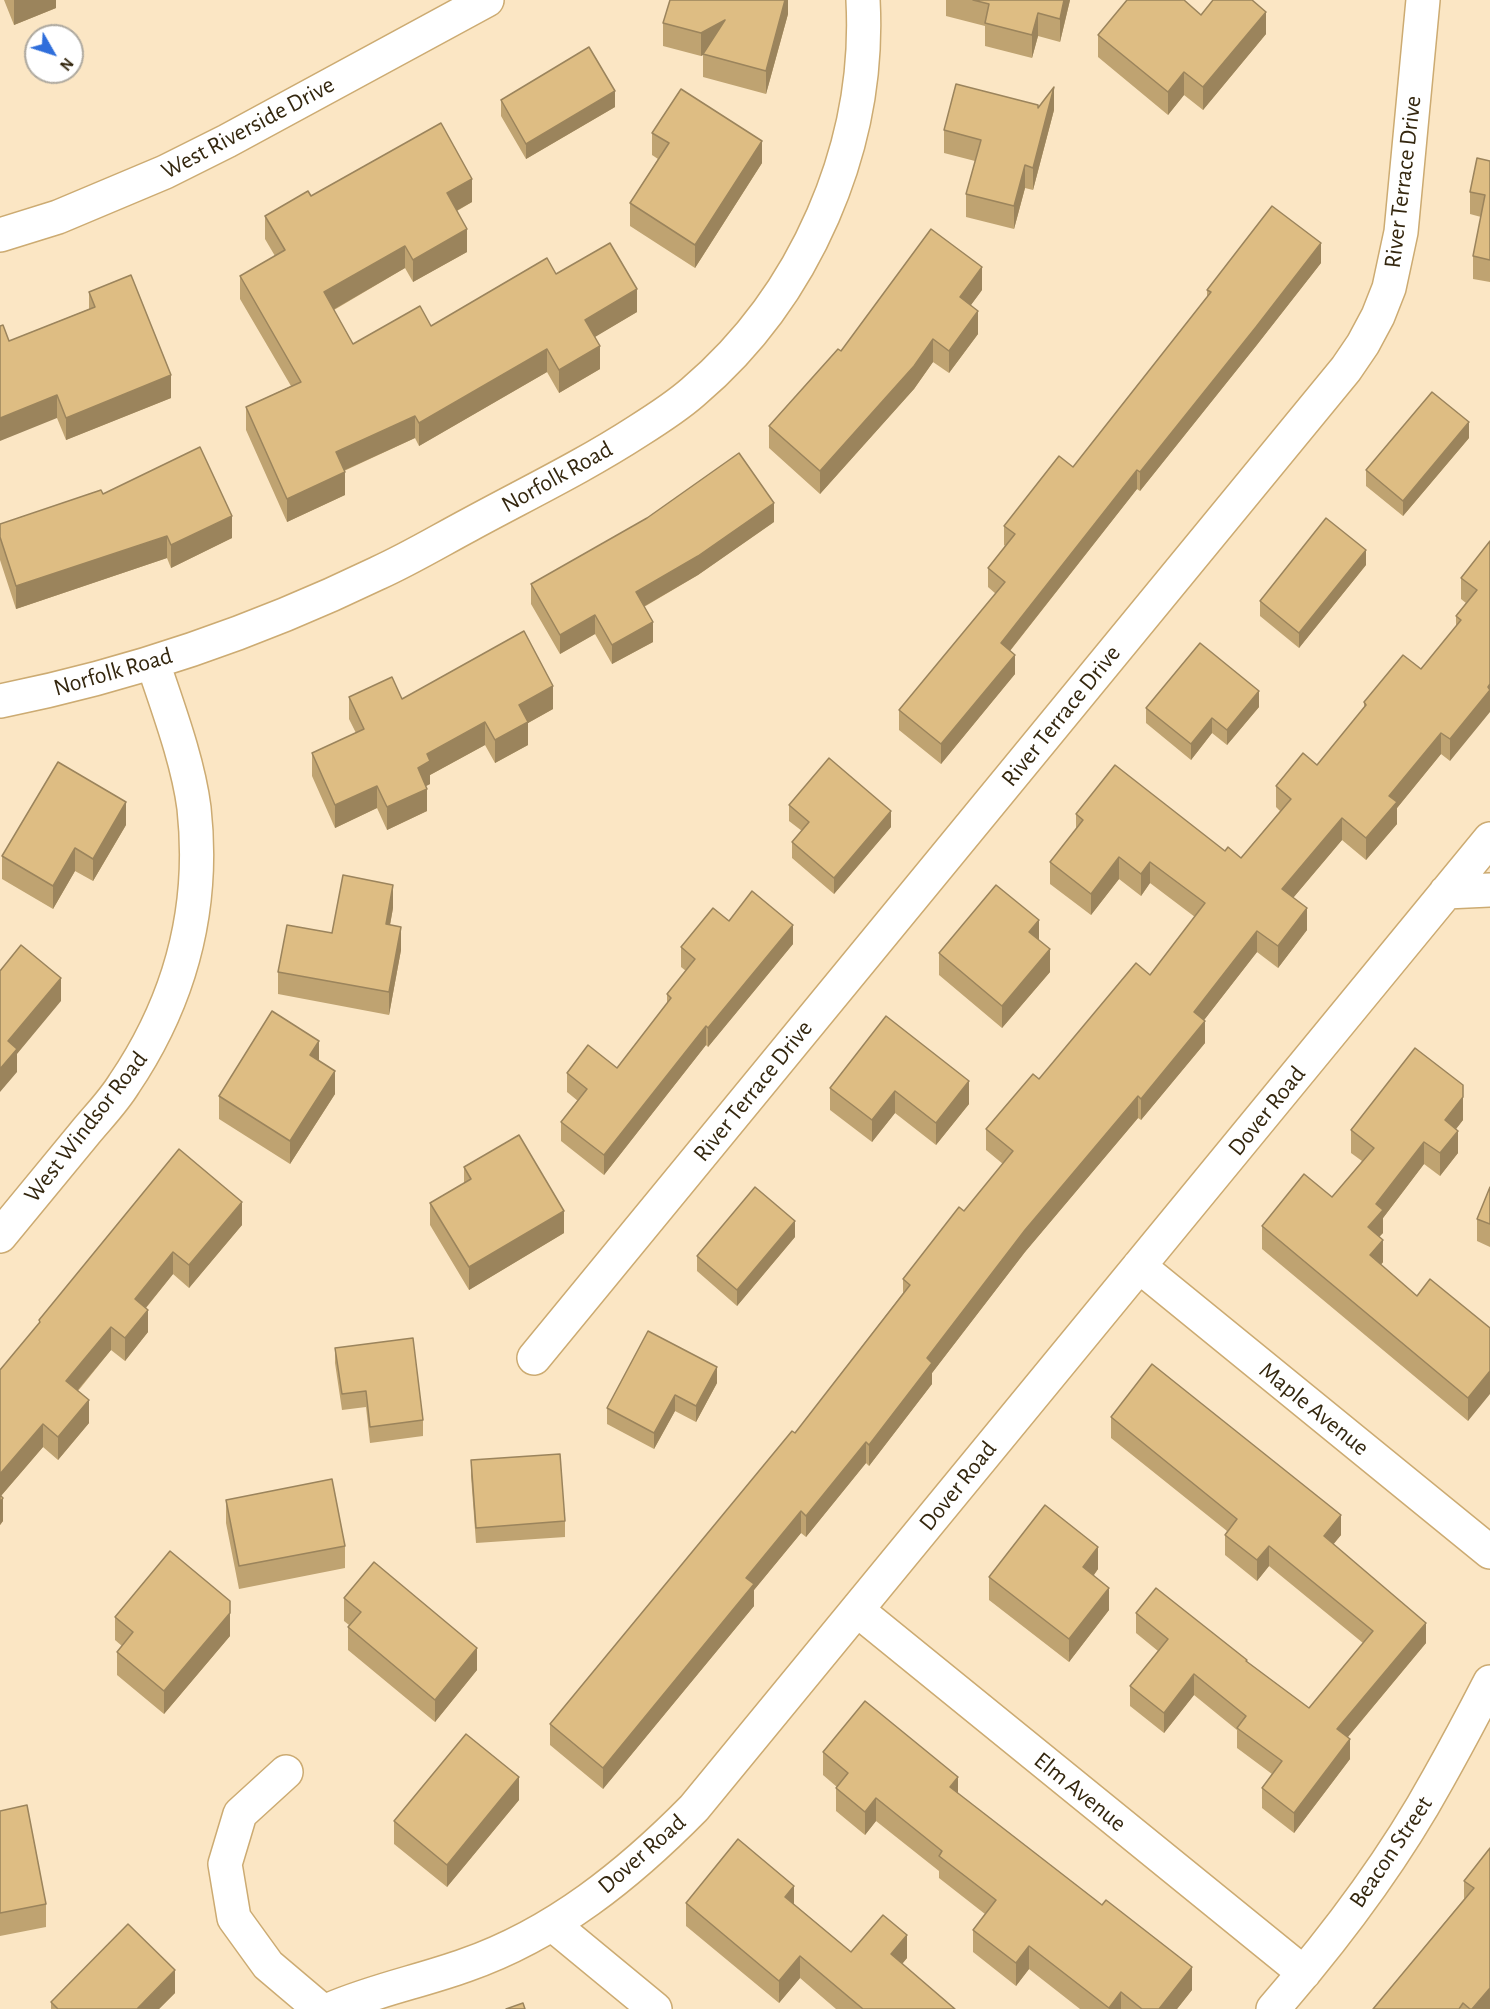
<!DOCTYPE html>
<html>
<head>
<meta charset="utf-8">
<style>
  body { margin:0 }
  #map { position:relative; width:1490px; height:2009px; overflow:hidden; background:#fbe6c4; font-family:"Alegreya Sans",sans-serif }
  canvas { display:block }
  .north { position:absolute; left:24px; top:24px; width:60px; height:60px; box-sizing:border-box; background:#fff; border:2px solid #aea99f; border-radius:50%; rotate:129deg; font-size:16px; font-weight:700; line-height:24px; text-align:center; color:#34270f }
  .north::after { content:''; display:block; margin:auto; width:21px; height:27px; background:#2f6edb; clip-path:polygon(50% 0,100% 100%,50% 72%,0 100%) }
</style>
</head>
<body>
<div id="map">
<canvas width="1490" height="2009"></canvas>
<div class="north">N</div>
</div>
<script>
const context = document.querySelector('canvas').getContext('2d');
context.lineJoin = 'round';
function trace(path, color, width, dash) {
  context.strokeStyle = color;
  context.lineWidth = width;
  context.lineCap = dash ? 'butt' : 'round';
  context.setLineDash(dash || []);
  context.stroke(path);
}
function paint(path, color) {
  context.fillStyle = color;
  context.fill(path, 'evenodd');
}
function drawText(font, color, halo, rows, align = 'center') {
  context.font = font + ' "Alegreya Sans",sans-serif';
  context.lineWidth = 4.5;
  context.setLineDash([]);
  context.textBaseline = 'middle';
  context.strokeStyle = halo;
  context.fillStyle = color;
  for (const [text, x, y, turn = 0] of rows) {
    context.save();
    context.translate(x, y);
    context.rotate((+turn || 0) * Math.PI / 180);
    context.textAlign = isNaN(turn) ? turn : align;
    if (halo) context.strokeText(text, 0, 0);
    context.fillText(text, 0, 0);
    context.restore();
  }
}
const minor = new Path2D(`
  M 0,235 L 58,217 L 165,172 L 227,141 L 487,0
  M 0,701 C 131,675 258,631 378,573 C 409,559 439,541 469,525 C 526,494 584,466 638,431 C 657,419 676,407 693,392 C 805,297 871,147 863,0
  M 1446,892 L 1490,890
  M 0,1236 C 28,1202 56,1168 84,1134 C 97,1118 113,1102 124,1084 C 180,1001 205,908 194,808 C 188,761 168,708 153,663
  M 1139,1266 L 1490,1552
  M 534,1358 L 1346,369 L 1363,344 L 1378,316 L 1389,288 L 1401,232 L 1423,0
  M 857,1610 L 1304,1973
  M 286,1772 L 240,1814 L 225,1864 L 234,1918 L 268,1965 L 320,2009
  M 552,1924 L 655,2009
  M 331,2009 C 375,1990 422,1981 466,1965 C 555,1934 629,1874 694,1808 L 1490,839
  M 1273,2009 C 1335,1938 1393,1861 1438,1779 C 1456,1747 1473,1715 1490,1682`);
trace(minor, '#ccab72', 36);
trace(minor, '#fff', 33);
paint(new Path2D(`
  M 4,0 L 56,0 L 56,8 L 14,25 Z
  M 788,0 L 788,14 L 766,94 L 703,77 L 703,55 L 701,56 L 663,46 L 663,23 Z
  M 946,0 L 1070,0 L 1060,42 L 1038,36 L 1032,58 L 985,46 L 985,26 L 946,16 Z
  M 1201,15 L 1266,34 L 1203,110 L 1184,95 L 1168,115 L 1098,57 L 1098,35 Z
  M 501,100 L 615,107 L 526,159 L 501,116 Z
  M 1038,107 L 1054,110 L 1033,190 L 1025,188 L 1014,229 L 966,217 L 966,194 L 975,161 L 944,153 L 944,130 Z
  M 652,133 L 762,163 L 695,268 L 630,226 L 630,203 L 658,159 L 652,155 Z
  M 1490,161 L 1490,282 L 1473,279 L 1473,256 L 1481,217 L 1470,214 L 1470,192 Z
  M 311,196 L 472,202 L 457,211 L 467,252 L 413,282 L 405,268 L 334,310 L 353,344 L 431,326 L 556,274 L 637,312 L 594,337 L 600,369 L 559,393 L 547,372 L 419,446 L 415,438 L 344,471 L 345,495 L 287,522 L 246,430 L 246,407 L 291,386 L 240,299 L 240,276 L 275,256 L 265,239 L 265,216 Z
  M 1321,263 L 1256,346 L 1140,491 L 1137,489 L 1010,651 L 1015,674 L 941,764 L 899,730 L 899,710 L 996,594 L 988,587 L 988,568 L 1005,546 L 1004,545 L 1004,526 L 1073,467 L 1207,297 L 1207,290 Z
  M 982,290 L 970,306 L 978,334 L 949,373 L 933,362 L 914,389 L 820,494 L 769,448 L 769,426 L 841,351 Z
  M 89,292 L 171,398 L 66,440 L 57,418 L 9,341 L 89,309 Z
  M 1469,438 L 1403,516 L 1366,486 L 1366,470 Z
  M 103,494 L 232,538 L 171,568 L 167,558 L 16,609 L 0,560 L 0,524 Z
  M 774,522 L 698,575 L 644,607 L 653,642 L 612,664 L 595,634 L 560,654 L 531,604 L 531,584 Z
  M 1490,541 L 1450,761 L 1441,754 L 1397,808 L 1397,824 L 1366,860 L 1342,840 L 1293,898 L 1307,930 L 1278,968 L 1257,952 L 1204,1020 L 1205,1043 L 1141,1120 L 1138,1118 L 1025,1252 L 932,1373 L 932,1384 L 869,1466 L 866,1463 L 806,1537 L 801,1533 L 754,1590 L 754,1606 L 603,1789 L 550,1745 L 550,1724 L 795,1433 L 903,1293 L 903,1279 L 964,1211 L 1003,1164 L 986,1150 L 986,1129 L 1150,975 L 1195,917 L 1150,883 L 1141,896 L 1119,879 L 1091,915 L 1050,884 L 1050,862 L 1076,829 L 1076,814 L 1225,851 L 1241,858 L 1280,811 L 1276,807 L 1276,786 L 1317,765 L 1364,708 L 1364,702 L 1421,669 L 1456,627 L 1456,616 L 1466,603 L 1461,599 L 1461,578 Z
  M 1366,565 L 1299,648 L 1260,616 L 1260,601 Z
  M 349,697 L 402,699 L 553,709 L 528,723 L 528,745 L 495,763 L 485,745 L 430,775 L 430,784 L 426,786 L 427,811 L 387,830 L 377,808 L 335,828 L 312,776 L 312,753 L 356,733 L 349,719 Z
  M 1259,707 L 1227,745 L 1212,733 L 1191,760 L 1146,723 L 1146,708 Z
  M 789,805 L 891,827 L 834,894 L 792,858 L 792,842 L 802,831 L 789,821 Z
  M 126,825 L 93,881 L 75,871 L 53,909 L 2,879 L 2,856 Z
  M 393,908 L 390,925 L 401,950 L 389,1015 L 278,994 L 278,972 Z
  M 729,921 L 793,944 L 708,1047 L 706,1045 L 604,1175 L 561,1141 L 561,1122 L 578,1101 L 567,1092 L 567,1073 L 617,1068 L 667,1004 L 667,994 L 686,971 L 681,967 L 681,947 Z
  M 939,953 L 1050,972 L 1002,1028 L 939,975 Z
  M 886,1016 L 969,1104 L 936,1145 L 895,1113 L 872,1142 L 830,1110 L 830,1088 Z
  M 335,1094 L 290,1164 L 219,1119 L 219,1096 Z
  M 1463,1120 L 1456,1129 L 1458,1153 L 1440,1176 L 1424,1164 L 1383,1218 L 1383,1233 L 1379,1236 L 1383,1262 L 1381,1265 L 1417,1296 L 1490,1328 L 1468,1421 L 1262,1249 L 1262,1226 L 1332,1197 L 1362,1161 L 1351,1153 L 1351,1130 Z
  M 179,1149 L 242,1225 L 189,1288 L 173,1274 L 146,1308 L 148,1332 L 125,1361 L 111,1350 L 78,1391 L 89,1423 L 58,1460 L 43,1447 L 1,1496 L 3,1521 L 0,1525 L 0,1370 L 39,1324 L 39,1320 Z
  M 464,1167 L 564,1233 L 469,1290 L 430,1225 L 430,1203 L 464,1183 Z
  M 1490,1187 L 1490,1247 L 1477,1241 L 1477,1219 Z
  M 795,1237 L 737,1306 L 697,1271 L 697,1256 Z
  M 335,1348 L 423,1420 L 423,1436 L 370,1443 L 366,1407 L 342,1410 L 335,1363 Z
  M 717,1383 L 696,1422 L 675,1411 L 654,1449 L 607,1424 L 607,1408 Z
  M 1111,1417 L 1341,1535 L 1333,1544 L 1426,1643 L 1348,1737 L 1350,1759 L 1294,1833 L 1262,1808 L 1262,1788 L 1272,1774 L 1237,1748 L 1237,1730 L 1194,1695 L 1164,1733 L 1130,1706 L 1130,1686 L 1158,1651 L 1136,1633 L 1136,1613 L 1247,1662 L 1309,1708 L 1363,1643 L 1269,1566 L 1257,1581 L 1225,1555 L 1225,1535 L 1227,1531 L 1111,1438 Z
  M 471,1460 L 565,1521 L 565,1537 L 476,1543 L 471,1476 Z
  M 226,1500 L 345,1546 L 345,1568 L 239,1589 L 226,1523 Z
  M 1098,1569 L 1094,1575 L 1109,1610 L 1069,1662 L 989,1600 L 989,1577 Z
  M 344,1598 L 477,1670 L 435,1722 L 348,1650 L 348,1627 L 349,1625 L 344,1621 Z
  M 115,1617 L 230,1636 L 164,1714 L 117,1675 L 117,1652 L 122,1646 L 115,1640 Z
  M 823,1752 L 958,1794 L 1192,1990 L 1177,2009 L 1080,2009 L 1029,1969 L 1016,1986 L 973,1952 L 973,1930 L 985,1914 L 939,1878 L 939,1871 L 876,1821 L 865,1835 L 836,1811 L 836,1788 L 837,1787 L 823,1775 Z
  M 519,1800 L 447,1887 L 394,1844 L 394,1821 Z
  M 0,1811 L 46,1904 L 46,1927 L 0,1936 Z
  M 1490,1848 L 1490,2009 L 1373,2009 L 1464,1899 L 1464,1881 Z
  M 686,1903 L 794,1904 L 851,1952 L 907,1958 L 902,1964 L 955,2009 L 836,2009 L 800,1978 L 779,2003 L 686,1926 Z
  M 175,1993 L 159,2009 L 51,2009 L 51,2002 Z`), '#bfa371');
paint(new Path2D(`
  M 14,0 L 56,0 L 56,8 L 14,25 Z
  M 785,0 L 788,0 L 788,14 L 766,94 L 766,71 Z
  M 1064,0 L 1070,0 L 1060,42 L 1060,19 Z
  M 1266,12 L 1266,34 L 1203,110 L 1203,87 Z
  M 1038,13 L 1038,36 L 1032,58 L 1032,35 Z
  M 725,20 L 703,55 L 701,56 L 701,33 Z
  M 1184,72 L 1184,95 L 1168,115 L 1168,92 Z
  M 1054,87 L 1054,110 L 1033,190 L 1033,168 Z
  M 615,91 L 615,107 L 526,159 L 526,144 Z
  M 762,141 L 762,163 L 695,268 L 695,245 Z
  M 1025,165 L 1025,188 L 1014,229 L 1014,206 Z
  M 472,179 L 472,202 L 447,216 L 447,193 Z
  M 467,229 L 467,252 L 413,282 L 413,260 Z
  M 1321,243 L 1321,263 L 1256,346 L 1140,491 L 1140,472 Z
  M 405,246 L 405,268 L 324,315 L 324,292 Z
  M 982,267 L 982,290 L 960,320 L 960,297 Z
  M 637,289 L 637,312 L 585,343 L 585,320 Z
  M 978,311 L 978,334 L 949,373 L 949,351 Z
  M 933,339 L 933,362 L 914,389 L 820,494 L 820,471 Z
  M 600,346 L 600,369 L 559,393 L 559,370 Z
  M 547,349 L 547,372 L 419,446 L 419,423 Z
  M 171,375 L 171,398 L 66,440 L 66,418 Z
  M 57,395 L 57,418 L 0,441 L 0,418 Z
  M 415,416 L 415,438 L 336,474 L 336,452 Z
  M 1469,422 L 1469,438 L 1403,516 L 1403,501 Z
  M 1137,470 L 1137,489 L 1001,662 L 1001,643 Z
  M 345,472 L 345,495 L 287,522 L 287,499 Z
  M 774,503 L 774,522 L 698,575 L 636,611 L 636,592 Z
  M 232,516 L 232,538 L 171,568 L 171,545 Z
  M 167,536 L 167,558 L 16,609 L 16,586 Z
  M 1366,550 L 1366,565 L 1299,648 L 1299,633 Z
  M 595,615 L 595,634 L 560,654 L 560,635 Z
  M 653,622 L 653,642 L 612,664 L 612,645 Z
  M 1015,655 L 1015,674 L 941,764 L 941,744 Z
  M 1490,684 L 1490,712 L 1450,761 L 1450,739 Z
  M 553,686 L 553,709 L 528,723 L 528,745 L 495,763 L 495,740 L 519,705 Z
  M 1259,691 L 1259,707 L 1227,745 L 1227,730 Z
  M 1212,718 L 1212,733 L 1191,760 L 1191,744 Z
  M 485,722 L 485,745 L 430,775 L 430,784 L 418,790 L 418,768 L 427,754 Z
  M 1441,733 L 1441,754 L 1397,808 L 1397,824 L 1366,860 L 1366,838 L 1389,796 Z
  M 377,786 L 377,808 L 335,828 L 335,805 Z
  M 427,789 L 427,811 L 387,830 L 387,807 Z
  M 126,802 L 126,825 L 93,881 L 93,859 Z
  M 891,811 L 891,827 L 834,894 L 834,878 Z
  M 1342,818 L 1342,840 L 1282,911 L 1282,889 Z
  M 75,848 L 75,871 L 53,909 L 53,886 Z
  M 1119,857 L 1119,879 L 1091,915 L 1091,894 Z
  M 1150,862 L 1150,883 L 1141,896 L 1141,874 Z
  M 393,885 L 393,908 L 386,947 L 386,924 Z
  M 1307,908 L 1307,930 L 1278,968 L 1278,946 Z
  M 1039,920 L 1039,943 L 1029,932 Z
  M 793,925 L 793,944 L 708,1047 L 708,1028 Z
  M 401,927 L 401,950 L 389,1015 L 389,992 Z
  M 1257,931 L 1257,952 L 1194,1033 L 1194,1012 Z
  M 1050,949 L 1050,972 L 1002,1028 L 1002,1006 Z
  M 61,978 L 61,1001 L 17,1054 L 17,1072 L 0,1092 L 0,1069 L 8,1041 Z
  M 1205,1021 L 1205,1043 L 1141,1120 L 1141,1099 Z
  M 706,1026 L 706,1045 L 604,1175 L 604,1155 Z
  M 319,1041 L 319,1063 L 310,1055 Z
  M 335,1071 L 335,1094 L 290,1164 L 290,1141 Z
  M 969,1081 L 969,1104 L 936,1145 L 936,1123 Z
  M 895,1091 L 895,1113 L 872,1142 L 872,1120 Z
  M 1138,1096 L 1138,1118 L 1025,1252 L 932,1373 L 932,1384 L 869,1466 L 869,1445 L 927,1358 L 1025,1230 Z
  M 1463,1097 L 1463,1120 L 1445,1143 L 1445,1120 Z
  M 1458,1131 L 1458,1153 L 1440,1176 L 1440,1153 Z
  M 1424,1142 L 1424,1164 L 1383,1218 L 1383,1233 L 1368,1249 L 1368,1227 L 1376,1204 Z
  M 242,1202 L 242,1225 L 189,1288 L 189,1265 Z
  M 564,1211 L 564,1233 L 469,1290 L 469,1267 Z
  M 795,1221 L 795,1237 L 737,1306 L 737,1290 Z
  M 1383,1240 L 1383,1262 L 1370,1278 L 1370,1255 Z
  M 173,1252 L 173,1274 L 135,1321 L 135,1299 Z
  M 148,1310 L 148,1332 L 125,1361 L 125,1338 Z
  M 111,1327 L 111,1350 L 66,1404 L 66,1381 Z
  M 717,1367 L 717,1383 L 696,1422 L 696,1406 Z
  M 1490,1371 L 1490,1394 L 1468,1421 L 1468,1398 Z
  M 675,1395 L 675,1411 L 654,1449 L 654,1433 Z
  M 89,1400 L 89,1423 L 58,1460 L 58,1437 Z
  M 43,1424 L 43,1447 L 0,1497 L 0,1474 Z
  M 866,1442 L 866,1463 L 806,1537 L 806,1516 Z
  M 3,1498 L 3,1521 L 0,1525 L 0,1502 Z
  M 801,1511 L 801,1533 L 754,1590 L 754,1606 L 603,1789 L 603,1768 L 746,1578 Z
  M 1341,1515 L 1341,1535 L 1324,1556 L 1324,1536 Z
  M 1269,1546 L 1269,1566 L 1257,1581 L 1257,1560 Z
  M 1098,1547 L 1098,1569 L 1083,1590 L 1083,1567 Z
  M 1109,1588 L 1109,1610 L 1069,1662 L 1069,1639 Z
  M 230,1613 L 230,1636 L 164,1714 L 164,1691 Z
  M 1426,1623 L 1426,1643 L 1337,1750 L 1337,1729 Z
  M 477,1648 L 477,1670 L 435,1722 L 435,1700 Z
  M 1194,1674 L 1194,1695 L 1164,1733 L 1164,1713 Z
  M 1350,1739 L 1350,1759 L 1294,1833 L 1294,1813 Z
  M 519,1777 L 519,1800 L 447,1887 L 447,1865 Z
  M 958,1777 L 958,1800 L 950,1787 Z
  M 876,1798 L 876,1821 L 865,1835 L 865,1812 Z
  M 794,1886 L 794,1909 L 785,1897 Z
  M 907,1935 L 907,1958 L 891,1977 L 891,1954 Z
  M 1029,1946 L 1029,1969 L 1016,1986 L 1016,1963 Z
  M 800,1956 L 800,1978 L 779,2003 L 779,1981 Z
  M 1192,1967 L 1192,1990 L 1177,2009 L 1159,2009 Z
  M 175,1970 L 175,1993 L 159,2009 L 137,2009 Z
  M 1490,1988 L 1490,2009 L 1472,2009 Z
  M 1121,1992 L 1121,2009 L 1109,2009 L 1109,2008 Z`), '#9b845c');
const building = new Path2D(`
  M 670,0 L 785,0 L 766,71 L 703,54 L 725,20 L 701,33 L 663,23 Z
  M 973,0 L 1064,0 L 1060,19 L 1038,13 L 1032,35 L 985,23 L 989,4 Z
  M 1127,0 L 1184,0 L 1201,15 L 1213,0 L 1252,0 L 1266,12 L 1203,87 L 1184,72 L 1168,92 L 1098,35 Z
  M 589,47 L 615,91 L 526,144 L 501,100 Z
  M 956,84 L 1038,105 L 1038,108 L 1054,87 L 1033,168 L 1025,165 L 1014,206 L 966,194 L 981,140 L 944,130 Z
  M 681,89 L 762,141 L 695,245 L 630,203 L 669,143 L 652,133 Z
  M 441,123 L 472,179 L 447,193 L 467,229 L 413,260 L 405,246 L 324,292 L 353,344 L 420,306 L 431,326 L 547,258 L 556,274 L 610,243 L 637,289 L 585,320 L 600,346 L 559,370 L 547,349 L 419,423 L 415,416 L 336,452 L 345,472 L 287,499 L 246,407 L 301,382 L 240,276 L 285,250 L 265,216 L 308,191 L 311,196 Z
  M 1477,158 L 1490,161 L 1490,260 L 1473,256 L 1485,195 L 1470,192 Z
  M 1272,206 L 1321,243 L 1256,327 L 1140,472 L 1137,470 L 1001,643 L 1015,655 L 941,744 L 899,710 L 1005,582 L 988,568 L 1015,534 L 1004,526 L 1059,456 L 1073,467 L 1211,292 L 1207,290 Z
  M 931,229 L 982,267 L 960,297 L 978,311 L 949,351 L 933,339 L 914,366 L 820,471 L 769,426 L 838,349 L 841,351 Z
  M 131,275 L 171,375 L 66,418 L 57,395 L 0,418 L 0,326 L 3,325 L 9,341 L 95,307 L 89,292 Z
  M 1432,392 L 1469,422 L 1403,501 L 1366,470 Z
  M 200,447 L 232,516 L 171,545 L 167,536 L 16,586 L 0,537 L 0,524 L 101,490 L 103,494 Z
  M 739,453 L 774,503 L 698,556 L 636,592 L 653,622 L 612,645 L 595,615 L 560,635 L 531,584 L 647,518 Z
  M 1326,518 L 1366,550 L 1299,633 L 1260,601 Z
  M 1490,541 L 1490,684 L 1488,687 L 1490,690 L 1450,739 L 1441,733 L 1389,796 L 1397,802 L 1366,838 L 1342,818 L 1282,889 L 1307,908 L 1278,946 L 1257,931 L 1194,1012 L 1205,1021 L 1141,1099 L 1138,1096 L 1025,1230 L 927,1358 L 932,1363 L 869,1445 L 866,1442 L 806,1516 L 801,1511 L 746,1578 L 754,1584 L 603,1768 L 550,1724 L 792,1431 L 795,1433 L 910,1285 L 903,1279 L 959,1207 L 964,1211 L 1013,1151 L 986,1129 L 1033,1074 L 1039,1079 L 1136,963 L 1150,975 L 1205,903 L 1150,862 L 1141,874 L 1119,857 L 1091,894 L 1050,862 L 1083,820 L 1076,814 L 1115,765 L 1225,851 L 1228,847 L 1241,858 L 1291,799 L 1276,786 L 1303,753 L 1317,765 L 1366,705 L 1364,702 L 1403,655 L 1421,669 L 1461,620 L 1456,616 L 1477,590 L 1461,578 Z
  M 524,631 L 553,686 L 519,705 L 528,722 L 495,740 L 485,722 L 427,754 L 430,761 L 418,768 L 427,789 L 387,807 L 377,786 L 335,805 L 312,753 L 364,729 L 349,697 L 392,677 L 402,699 Z
  M 1200,643 L 1259,691 L 1227,730 L 1212,718 L 1191,744 L 1146,708 Z
  M 829,758 L 891,811 L 834,878 L 792,842 L 809,822 L 789,805 Z
  M 58,762 L 126,802 L 93,859 L 75,848 L 53,886 L 2,856 Z
  M 343,875 L 393,885 L 386,924 L 401,927 L 389,992 L 278,972 L 287,925 L 332,933 Z
  M 996,885 L 1039,920 L 1029,932 L 1050,949 L 1002,1006 L 939,953 Z
  M 752,891 L 793,925 L 708,1028 L 706,1026 L 604,1155 L 561,1122 L 587,1089 L 567,1073 L 588,1045 L 617,1068 L 671,998 L 667,994 L 695,959 L 681,947 L 713,908 L 729,921 Z
  M 21,945 L 61,978 L 8,1041 L 17,1049 L 0,1069 L 0,971 Z
  M 272,1011 L 319,1041 L 310,1055 L 335,1071 L 290,1141 L 219,1096 Z
  M 886,1016 L 969,1081 L 936,1123 L 895,1091 L 872,1120 L 830,1088 Z
  M 1415,1048 L 1463,1085 L 1463,1097 L 1445,1120 L 1458,1131 L 1440,1153 L 1424,1142 L 1376,1204 L 1383,1210 L 1368,1227 L 1383,1240 L 1370,1255 L 1417,1296 L 1430,1279 L 1490,1328 L 1490,1371 L 1468,1398 L 1262,1226 L 1304,1174 L 1332,1197 L 1374,1148 L 1351,1130 Z
  M 519,1135 L 564,1211 L 469,1267 L 430,1203 L 471,1179 L 464,1167 Z
  M 179,1149 L 242,1202 L 189,1265 L 173,1252 L 135,1299 L 148,1310 L 125,1338 L 111,1327 L 66,1381 L 89,1400 L 58,1437 L 43,1424 L 0,1474 L 0,1370 L 40,1322 L 39,1320 Z
  M 755,1187 L 795,1221 L 737,1290 L 697,1256 Z
  M 1490,1187 L 1490,1224 L 1477,1219 Z
  M 648,1331 L 717,1367 L 696,1406 L 675,1395 L 654,1433 L 607,1408 Z
  M 413,1338 L 423,1420 L 370,1427 L 366,1391 L 342,1394 L 335,1348 Z
  M 1152,1364 L 1341,1515 L 1324,1536 L 1426,1623 L 1337,1729 L 1350,1739 L 1294,1813 L 1262,1788 L 1282,1761 L 1237,1728 L 1246,1716 L 1194,1674 L 1164,1713 L 1130,1686 L 1168,1639 L 1136,1613 L 1156,1588 L 1247,1660 L 1246,1661 L 1309,1708 L 1373,1631 L 1269,1546 L 1257,1560 L 1225,1535 L 1237,1519 L 1111,1417 Z
  M 560,1454 L 565,1521 L 476,1528 L 471,1460 Z
  M 332,1479 L 345,1546 L 239,1566 L 226,1500 Z
  M 0,1495 L 3,1498 L 0,1502 Z
  M 1045,1505 L 1098,1547 L 1083,1567 L 1109,1588 L 1069,1639 L 989,1577 Z
  M 170,1551 L 230,1601 L 230,1613 L 164,1691 L 117,1652 L 133,1632 L 115,1617 Z
  M 374,1562 L 477,1648 L 435,1700 L 348,1627 L 361,1612 L 344,1598 Z
  M 865,1701 L 958,1777 L 950,1787 L 1102,1905 L 1106,1900 L 1192,1967 L 1159,2009 L 1142,2009 L 1121,1992 L 1109,2008 L 1029,1946 L 1016,1963 L 973,1930 L 996,1900 L 939,1856 L 942,1851 L 876,1798 L 865,1812 L 836,1788 L 848,1773 L 823,1752 Z
  M 466,1734 L 519,1777 L 447,1865 L 394,1821 Z
  M 27,1805 L 46,1904 L 0,1913 L 0,1811 Z
  M 738,1839 L 794,1886 L 785,1897 L 851,1952 L 883,1915 L 907,1935 L 891,1954 L 955,2009 L 863,2009 L 800,1956 L 779,1981 L 686,1903 Z
  M 1490,1848 L 1490,1988 L 1472,2009 L 1470,2009 L 1463,2003 L 1459,2009 L 1373,2009 L 1474,1888 L 1464,1881 Z
  M 128,1924 L 175,1970 L 137,2009 L 58,2009 L 51,2002 Z
  M 523,2003 L 525,2009 L 506,2009 Z`);
paint(building, '#debd83');
trace(building, '#9b845c', 1.5);
drawText('24px', '#34270f', '#fff', [
  ["West Riverside Drive",248,128,-28],
  ["River Terrace Drive",1403,182,-83],
  ["Norfolk Road",557,477,-29],
  ["Norfolk Road",113,672,-16],
  ["River Terrace Drive",1061,716,-51],
  ["River Terrace Drive",753,1091,-51],
  ["Dover Road",1267,1111,-51],
  ["West Windsor Road",86,1127,-52],
  ["Maple Avenue",1314,1409,39],
  ["Dover Road",958,1486,-51],
  ["Elm Avenue",1080,1792,39],
  ["Beacon Street",1391,1852,-56],
  ["Dover Road",642,1854,-41]
]);
</script>
</body>
</html>
